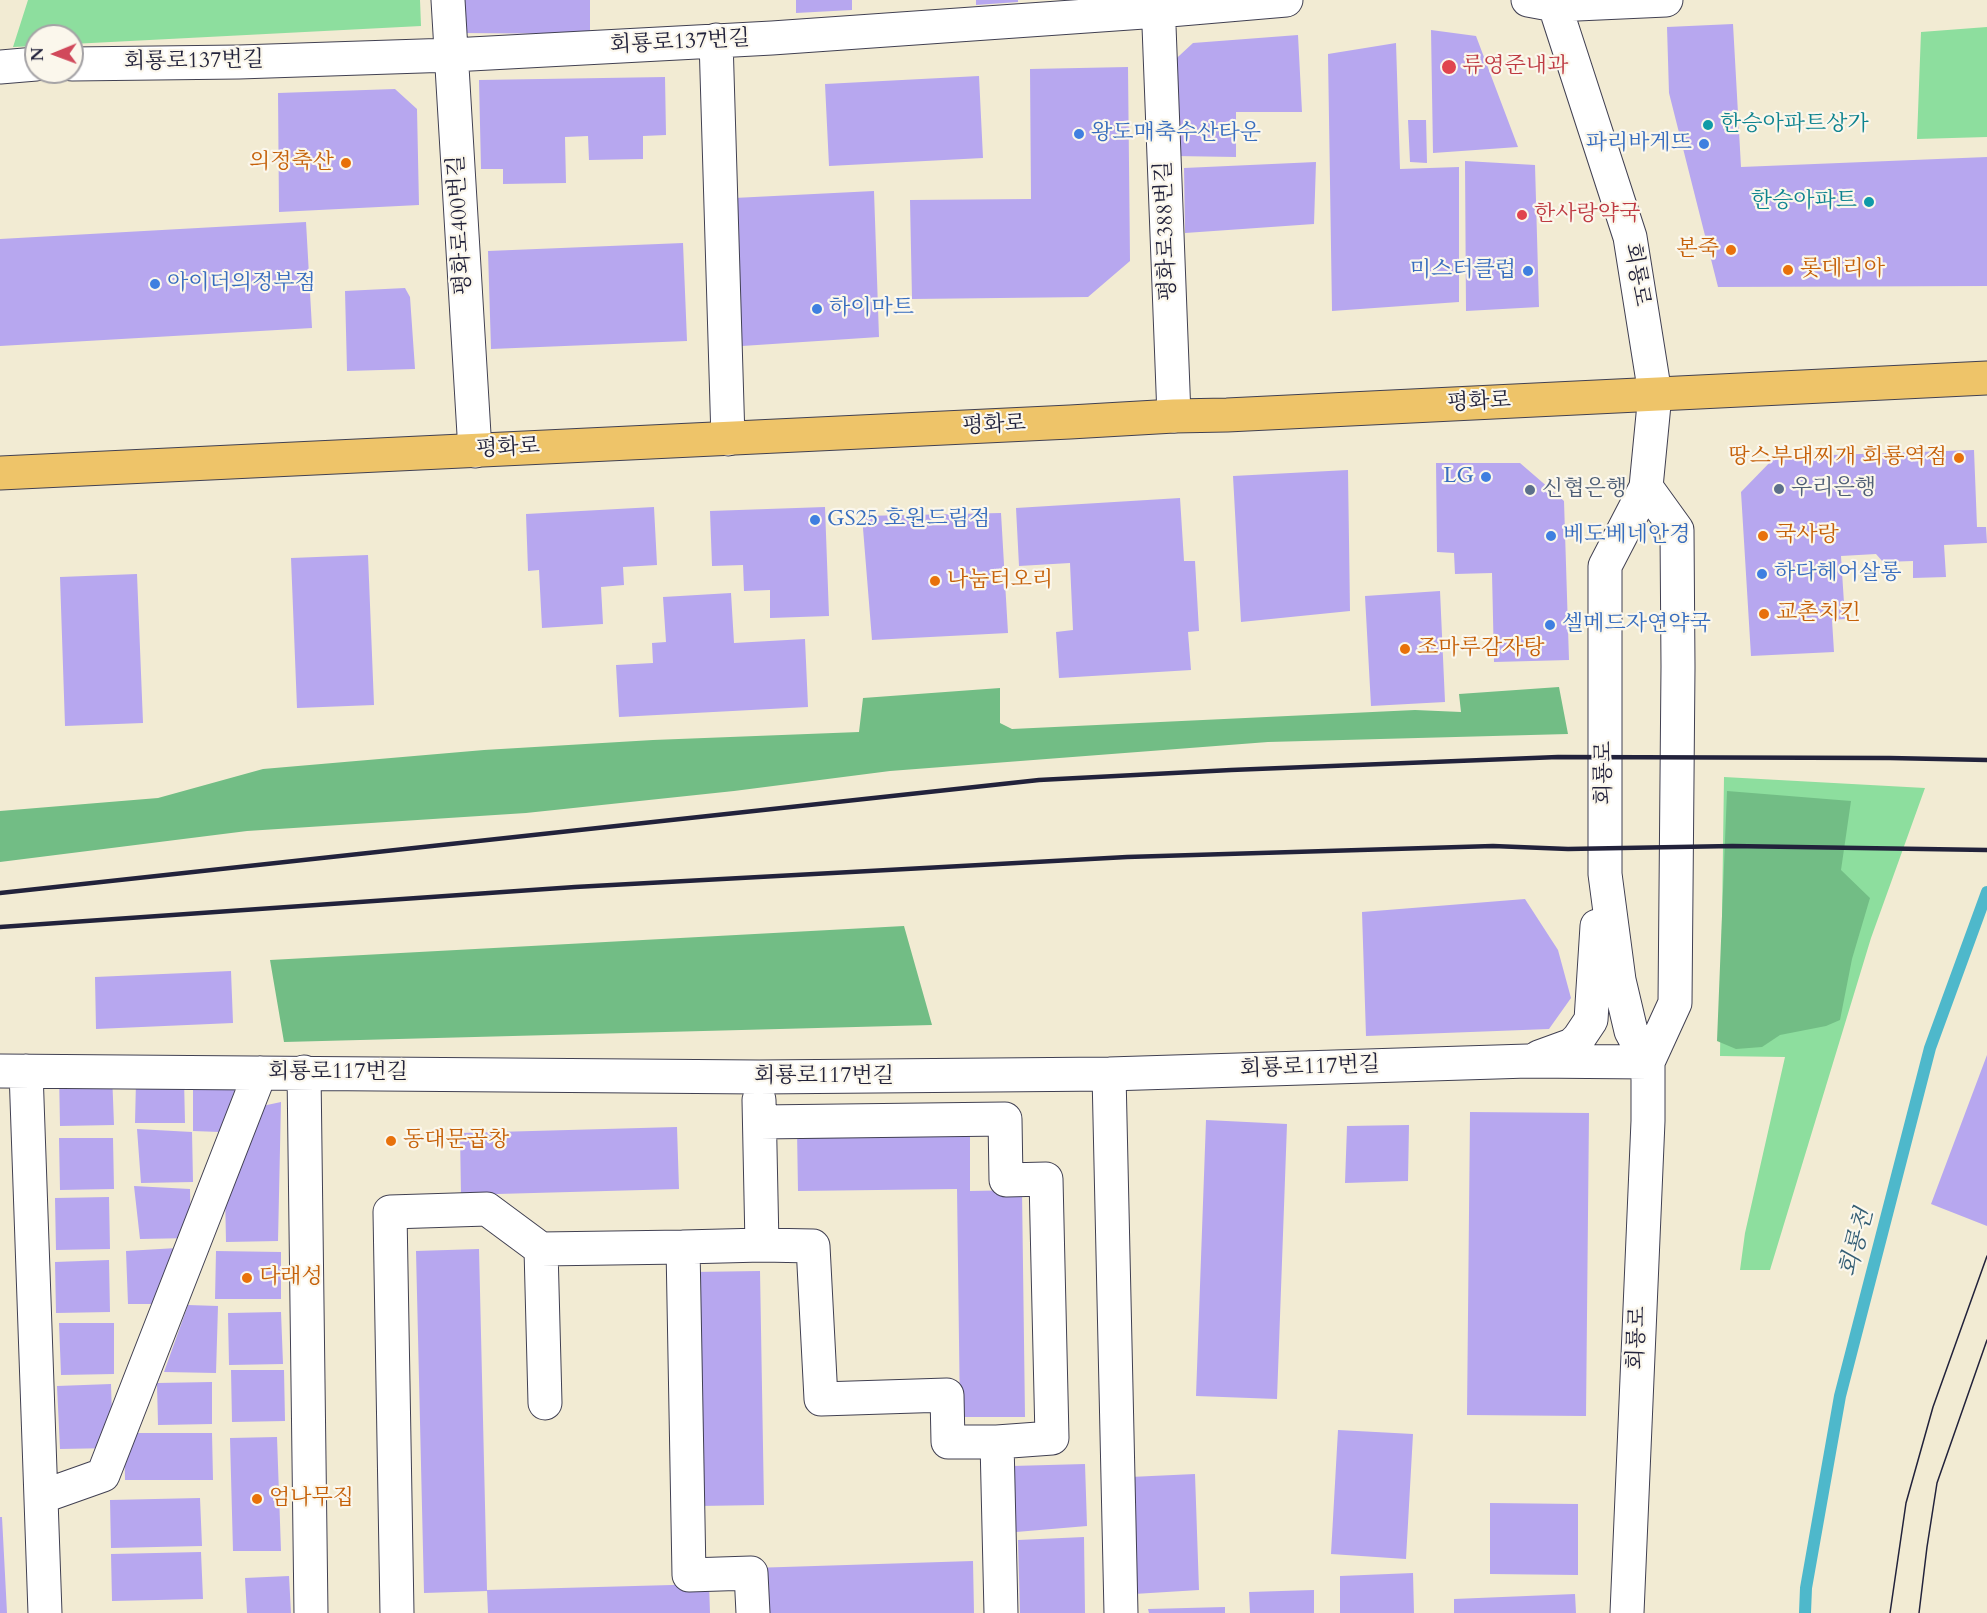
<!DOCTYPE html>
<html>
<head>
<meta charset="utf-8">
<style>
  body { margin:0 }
  #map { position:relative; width:1987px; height:1613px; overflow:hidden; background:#f2ebd3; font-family:Cardo,serif }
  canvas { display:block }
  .north { position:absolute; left:24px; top:24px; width:60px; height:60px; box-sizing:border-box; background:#fbf7ec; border:2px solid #a4a2a5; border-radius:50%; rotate:269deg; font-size:16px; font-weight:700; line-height:24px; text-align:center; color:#22223b }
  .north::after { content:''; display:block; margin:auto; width:21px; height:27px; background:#d1495b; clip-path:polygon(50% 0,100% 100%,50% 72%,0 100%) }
</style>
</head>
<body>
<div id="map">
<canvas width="1987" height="1613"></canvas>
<div class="north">N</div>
</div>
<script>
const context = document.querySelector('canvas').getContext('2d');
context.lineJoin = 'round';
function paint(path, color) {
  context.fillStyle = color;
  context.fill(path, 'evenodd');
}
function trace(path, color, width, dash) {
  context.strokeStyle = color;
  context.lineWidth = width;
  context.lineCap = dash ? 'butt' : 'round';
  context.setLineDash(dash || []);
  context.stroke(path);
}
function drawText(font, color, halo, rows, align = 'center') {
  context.font = font + ' Cardo,"Noto Serif KR",serif';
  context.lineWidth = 4.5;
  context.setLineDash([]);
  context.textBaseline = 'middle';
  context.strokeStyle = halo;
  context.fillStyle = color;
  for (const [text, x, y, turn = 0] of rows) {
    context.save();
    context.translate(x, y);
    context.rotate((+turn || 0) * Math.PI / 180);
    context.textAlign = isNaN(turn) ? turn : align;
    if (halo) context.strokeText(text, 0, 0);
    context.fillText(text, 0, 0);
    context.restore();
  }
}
paint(new Path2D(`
  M 28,0 L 420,0 L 421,26 L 72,44 L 72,36 L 36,36 L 36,46 L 13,47 Z
  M 1987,27 L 1987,137 L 1917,139 L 1921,32 Z
  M 1724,777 L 1925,788 L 1871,938 L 1770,1270 L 1740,1270 L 1745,1233 L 1785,1057 L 1720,1056 Z`), '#8dde9e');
paint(new Path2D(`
  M 1559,687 L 1568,734 L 1268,742 L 890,771 L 734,791 L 526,813 L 247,831 L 0,862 L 0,811 L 158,798 L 263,769 L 484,750 L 653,740 L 859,732 L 863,698 L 1000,688 L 1000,723 L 1012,729 L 1415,710 L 1461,712 L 1459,694 Z
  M 1727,791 L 1851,801 L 1841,870 L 1870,898 L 1852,959 L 1840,1020 L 1826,1026 L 1780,1035 L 1762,1047 L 1736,1049 L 1717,1041 Z
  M 904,926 L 932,1025 L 284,1042 L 270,960 Z`), '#72bd85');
trace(new Path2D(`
  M 1805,1613 L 1806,1588 L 1840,1396 L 1930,1048 L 1987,892`), '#4eb8cb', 12);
paint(new Path2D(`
  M 460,0 L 590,0 L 590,34 L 461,33 Z
  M 796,0 L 852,0 L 852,10 L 796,13 Z
  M 976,0 L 1018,0 L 1018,2 L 976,5 Z
  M 1733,24 L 1741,167 L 1987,157 L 1987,286 L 1718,287 L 1669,93 L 1667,27 Z
  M 1431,30 L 1476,36 L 1518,147 L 1433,153 Z
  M 1298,35 L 1302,112 L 1236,112 L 1236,157 L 1175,156 L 1166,68 L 1193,43 Z
  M 1396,43 L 1400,169 L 1459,167 L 1459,302 L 1332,311 L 1328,54 Z
  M 1128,67 L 1130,261 L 1088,297 L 912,299 L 910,200 L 1031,199 L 1030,69 Z
  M 979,76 L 983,158 L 829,166 L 825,84 Z
  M 665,77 L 666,135 L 643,136 L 643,159 L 589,160 L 588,136 L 565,137 L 566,183 L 503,184 L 503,169 L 481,169 L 479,80 Z
  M 395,89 L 417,109 L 419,205 L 279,212 L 278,93 Z
  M 1408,120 L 1426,120 L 1427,163 L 1410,162 Z
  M 1465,161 L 1535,165 L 1539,307 L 1466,311 Z
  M 1316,162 L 1314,224 L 1185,233 L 1184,168 Z
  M 874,191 L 879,337 L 742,346 L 734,198 Z
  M 306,222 L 312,328 L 0,346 L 0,239 Z
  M 683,243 L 687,341 L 491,349 L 488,251 Z
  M 405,288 L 410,297 L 415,369 L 347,371 L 345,291 Z
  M 1974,450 L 1977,527 L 1986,527 L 1987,543 L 1944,545 L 1946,577 L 1913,578 L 1913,561 L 1883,562 L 1876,554 L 1841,556 L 1845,619 L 1832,620 L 1834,652 L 1751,656 L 1741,492 L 1775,457 Z
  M 1436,463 L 1520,463 L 1564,501 L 1569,660 L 1494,662 L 1492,573 L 1455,574 L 1454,553 L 1437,552 Z
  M 1348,470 L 1350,611 L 1241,622 L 1233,476 Z
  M 1180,498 L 1184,561 L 1195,561 L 1199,631 L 1188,632 L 1191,670 L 1059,678 L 1056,632 L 1073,630 L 1070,563 L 1019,566 L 1016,508 Z
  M 654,507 L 657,565 L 623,567 L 624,585 L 601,587 L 603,624 L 542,628 L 539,570 L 528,571 L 526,514 Z
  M 825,507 L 829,616 L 770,618 L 770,590 L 744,591 L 743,565 L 712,566 L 710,511 Z
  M 1001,513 L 1008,633 L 872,640 L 862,516 Z
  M 368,555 L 374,705 L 297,708 L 291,558 Z
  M 137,574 L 143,723 L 65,726 L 60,577 Z
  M 1440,591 L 1445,702 L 1371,706 L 1365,596 Z
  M 731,593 L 734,643 L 805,639 L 808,707 L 619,717 L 616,665 L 653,663 L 652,643 L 666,642 L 663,597 Z
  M 1525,899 L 1558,950 L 1571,998 L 1549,1029 L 1366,1036 L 1362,912 Z
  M 231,971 L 233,1023 L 96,1029 L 95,977 Z
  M 1987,1055 L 1987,1226 L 1931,1204 Z
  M 112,1073 L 114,1125 L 60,1126 L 59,1074 Z
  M 239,1078 L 220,1132 L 193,1131 L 193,1080 Z
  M 184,1079 L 185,1123 L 135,1123 L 136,1081 Z
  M 281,1102 L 278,1241 L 226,1242 L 225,1191 L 253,1108 Z
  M 1470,1112 L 1589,1113 L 1586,1416 L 1467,1415 Z
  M 1206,1120 L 1287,1124 L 1277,1399 L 1196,1396 Z
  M 1409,1125 L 1408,1181 L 1345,1183 L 1347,1126 Z
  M 677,1127 L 679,1189 L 461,1195 L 460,1133 Z
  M 970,1128 L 970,1191 L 1022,1190 L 1025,1417 L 960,1417 L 957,1189 L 798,1191 L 797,1130 Z
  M 137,1129 L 192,1132 L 193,1182 L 141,1183 Z
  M 59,1138 L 113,1138 L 114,1189 L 60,1190 Z
  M 134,1186 L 190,1189 L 191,1238 L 140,1239 Z
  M 109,1197 L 110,1249 L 56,1250 L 55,1198 Z
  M 177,1248 L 154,1304 L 128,1304 L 126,1251 Z
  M 479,1249 L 487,1590 L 709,1584 L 710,1613 L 488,1613 L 487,1591 L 424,1593 L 416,1251 Z
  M 216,1251 L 281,1252 L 281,1299 L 215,1299 Z
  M 109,1260 L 110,1312 L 56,1313 L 55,1262 Z
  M 760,1271 L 764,1505 L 698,1506 L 693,1272 Z
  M 188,1305 L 218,1306 L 216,1373 L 164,1372 Z
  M 281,1312 L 283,1364 L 229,1365 L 228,1313 Z
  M 59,1323 L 114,1323 L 114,1374 L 61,1375 Z
  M 231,1370 L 284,1370 L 285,1421 L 232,1422 Z
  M 212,1382 L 212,1424 L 158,1425 L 157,1383 Z
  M 111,1384 L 113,1448 L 60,1449 L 57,1386 Z
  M 1338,1430 L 1413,1434 L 1406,1559 L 1331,1554 Z
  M 124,1433 L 212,1433 L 213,1480 L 125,1480 Z
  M 277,1437 L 281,1551 L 233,1551 L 230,1438 Z
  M 1085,1464 L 1087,1526 L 1016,1532 L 1012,1466 Z
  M 1195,1474 L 1199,1590 L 1134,1594 L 1130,1477 Z
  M 200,1498 L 202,1546 L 111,1548 L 110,1500 Z
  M 1490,1503 L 1578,1504 L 1578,1575 L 1490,1574 Z
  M 0,1517 L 2,1517 L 7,1613 L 0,1613 Z
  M 1084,1537 L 1085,1613 L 1020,1613 L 1018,1540 Z
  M 201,1552 L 203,1599 L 112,1601 L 111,1554 Z
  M 973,1561 L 974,1613 L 753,1613 L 752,1568 Z
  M 1413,1573 L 1414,1613 L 1340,1613 L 1340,1576 Z
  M 289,1576 L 291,1613 L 247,1613 L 245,1578 Z
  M 1314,1590 L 1314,1613 L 1250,1613 L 1249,1592 Z
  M 1575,1594 L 1576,1613 L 1454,1613 L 1454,1599 Z
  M 1225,1607 L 1225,1613 L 1149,1613 L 1148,1609 Z`), '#b7a7ef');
const minor = new Path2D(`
  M 448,0 L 475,451
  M 1158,0 L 1174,416
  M 1528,0 L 1555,5 L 1666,0
  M 1553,0 L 1630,237 L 1655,394 L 1646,487 L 1605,566 L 1605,874 L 1619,980 L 1631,1031 L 1648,1062
  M 716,40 L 728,439
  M 72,64 L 239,62 L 452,55 L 772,38 L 1158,11 L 1286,0
  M 0,67 L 36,64
  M 1539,1057 L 1572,1045 L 1579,1038 L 1591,1020 L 1597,926
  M 0,1071 L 759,1077 L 1109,1074 L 1528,1061 L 1648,1062
  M 26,1071 L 45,1613
  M 304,1072 L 311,1613
  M 1109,1074 L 1121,1613
  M 760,1122 L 1005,1119 L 1006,1180 L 1046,1179 L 1052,1438 L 997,1442 L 1001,1613
  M 762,1245 L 813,1246 L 821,1399 L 947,1395 L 948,1442 L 997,1442
  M 541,1249 L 545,1403
  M 41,1497 L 103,1475 L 260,1073
  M 397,1613 L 390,1212 L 487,1209 L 541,1249 L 683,1247
  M 753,1613 L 751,1573 L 689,1575 L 683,1247 L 762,1245 L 759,1100
  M 1627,1613 L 1648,1121 L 1648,1062 L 1675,1003 L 1678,667 L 1677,530 L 1646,487`);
const major = new Path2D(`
  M 0,473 L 1070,422 L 1174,416 L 1227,415 L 1987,378`);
trace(minor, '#414052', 35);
trace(major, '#414052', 35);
trace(minor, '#fff', 33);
trace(major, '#eec469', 33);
trace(new Path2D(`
  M 1890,1613 L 1906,1503 L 1933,1407 L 1987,1256
  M 1919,1613 L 1927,1547 L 1937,1483 L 1987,1340`), '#22223b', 1.5);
trace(new Path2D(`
  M 0,893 L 1039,780 L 1231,770 L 1558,757 L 1890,758 L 1987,760
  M 0,927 L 575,887 L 1127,857 L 1493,846 L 1568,849 L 1732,846 L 1987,850`), '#22223b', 4.5);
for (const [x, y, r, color] of [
  [1449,67,8,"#e0444e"],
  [1708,125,6,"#0f9aa8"],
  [1079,134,6,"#3f7fe0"],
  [1704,144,6,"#3f7fe0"],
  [346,163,6,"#e8710a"],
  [1869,202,6,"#0f9aa8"],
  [1522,215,6,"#e0444e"],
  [1731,250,6,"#e8710a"],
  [1788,270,6,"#e8710a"],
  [1528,271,6,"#3f7fe0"],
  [155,284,6,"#3f7fe0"],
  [817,309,6,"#3f7fe0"],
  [1959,458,6,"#e8710a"],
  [1486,477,6,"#3f7fe0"],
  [1779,489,6,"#5c6f8a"],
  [1530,490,6,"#5c6f8a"],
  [815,520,6,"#3f7fe0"],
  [1551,536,6,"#3f7fe0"],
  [1763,536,6,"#e8710a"],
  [1762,574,6,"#3f7fe0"],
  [935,581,6,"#e8710a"],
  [1764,614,6,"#e8710a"],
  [1550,625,6,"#3f7fe0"],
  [1405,649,6,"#e8710a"],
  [391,1141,6,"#e8710a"],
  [247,1278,6,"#e8710a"],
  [257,1499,6,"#e8710a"]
]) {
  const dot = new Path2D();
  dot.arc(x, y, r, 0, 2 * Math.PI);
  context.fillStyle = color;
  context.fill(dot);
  trace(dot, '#fbf7ec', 2);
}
drawText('22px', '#22223b', '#fbf7ec', [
  ["회룡로137번길",680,43,-3],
  ["회룡로137번길",194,62,-1],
  ["평화로400번길",461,225,-93],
  ["평화로388번길",1167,231,-92],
  ["회룡로",1636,275,80],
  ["평화로",1479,403,-3],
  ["평화로",994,426,-3],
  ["평화로",508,449,-3],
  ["회룡로",1605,773,-90],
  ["회룡로117번길",1310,1068,-2],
  ["회룡로117번길",338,1073],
  ["회룡로117번길",824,1077],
  ["회룡로",1638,1338,-88]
]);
drawText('22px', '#be3a42', '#fbf7ec', [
  ["류영준내과",1462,67],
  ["한사랑약국",1534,215]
], 'left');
drawText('22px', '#0d838f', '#fbf7ec', [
  ["한승아파트상가",1720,125],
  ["한승아파트",1857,202,"right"]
], 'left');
drawText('22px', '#366cbe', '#fbf7ec', [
  ["왕도매축수산타운",1091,134],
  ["파리바게뜨",1692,144,"right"],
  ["미스터클럽",1516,271,"right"],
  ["아이더의정부점",167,284],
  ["하이마트",829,309],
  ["LG",1474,477,"right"],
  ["GS25 호원드림점",827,520],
  ["베도베네안경",1563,536],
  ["하다헤어살롱",1774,574],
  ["셀메드자연약국",1562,625]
], 'left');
drawText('22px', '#c56008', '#fbf7ec', [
  ["의정축산",334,163,"right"],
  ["본죽",1719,250,"right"],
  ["롯데리아",1800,270],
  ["땅스부대찌개 회룡역점",1947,458,"right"],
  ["국사랑",1775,536],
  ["나눔터오리",947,581],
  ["교촌치킨",1776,614],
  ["조마루감자탕",1417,649],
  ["동대문곱창",403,1141],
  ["다래성",259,1278],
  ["엄나무집",269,1499]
], 'left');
drawText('22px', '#4e5e75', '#fbf7ec', [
  ["우리은행",1791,489],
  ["신협은행",1542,490]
], 'left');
drawText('italic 24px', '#345e75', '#fbf7ec', [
  ["회룡천",1858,1243,-75]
]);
</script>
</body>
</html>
